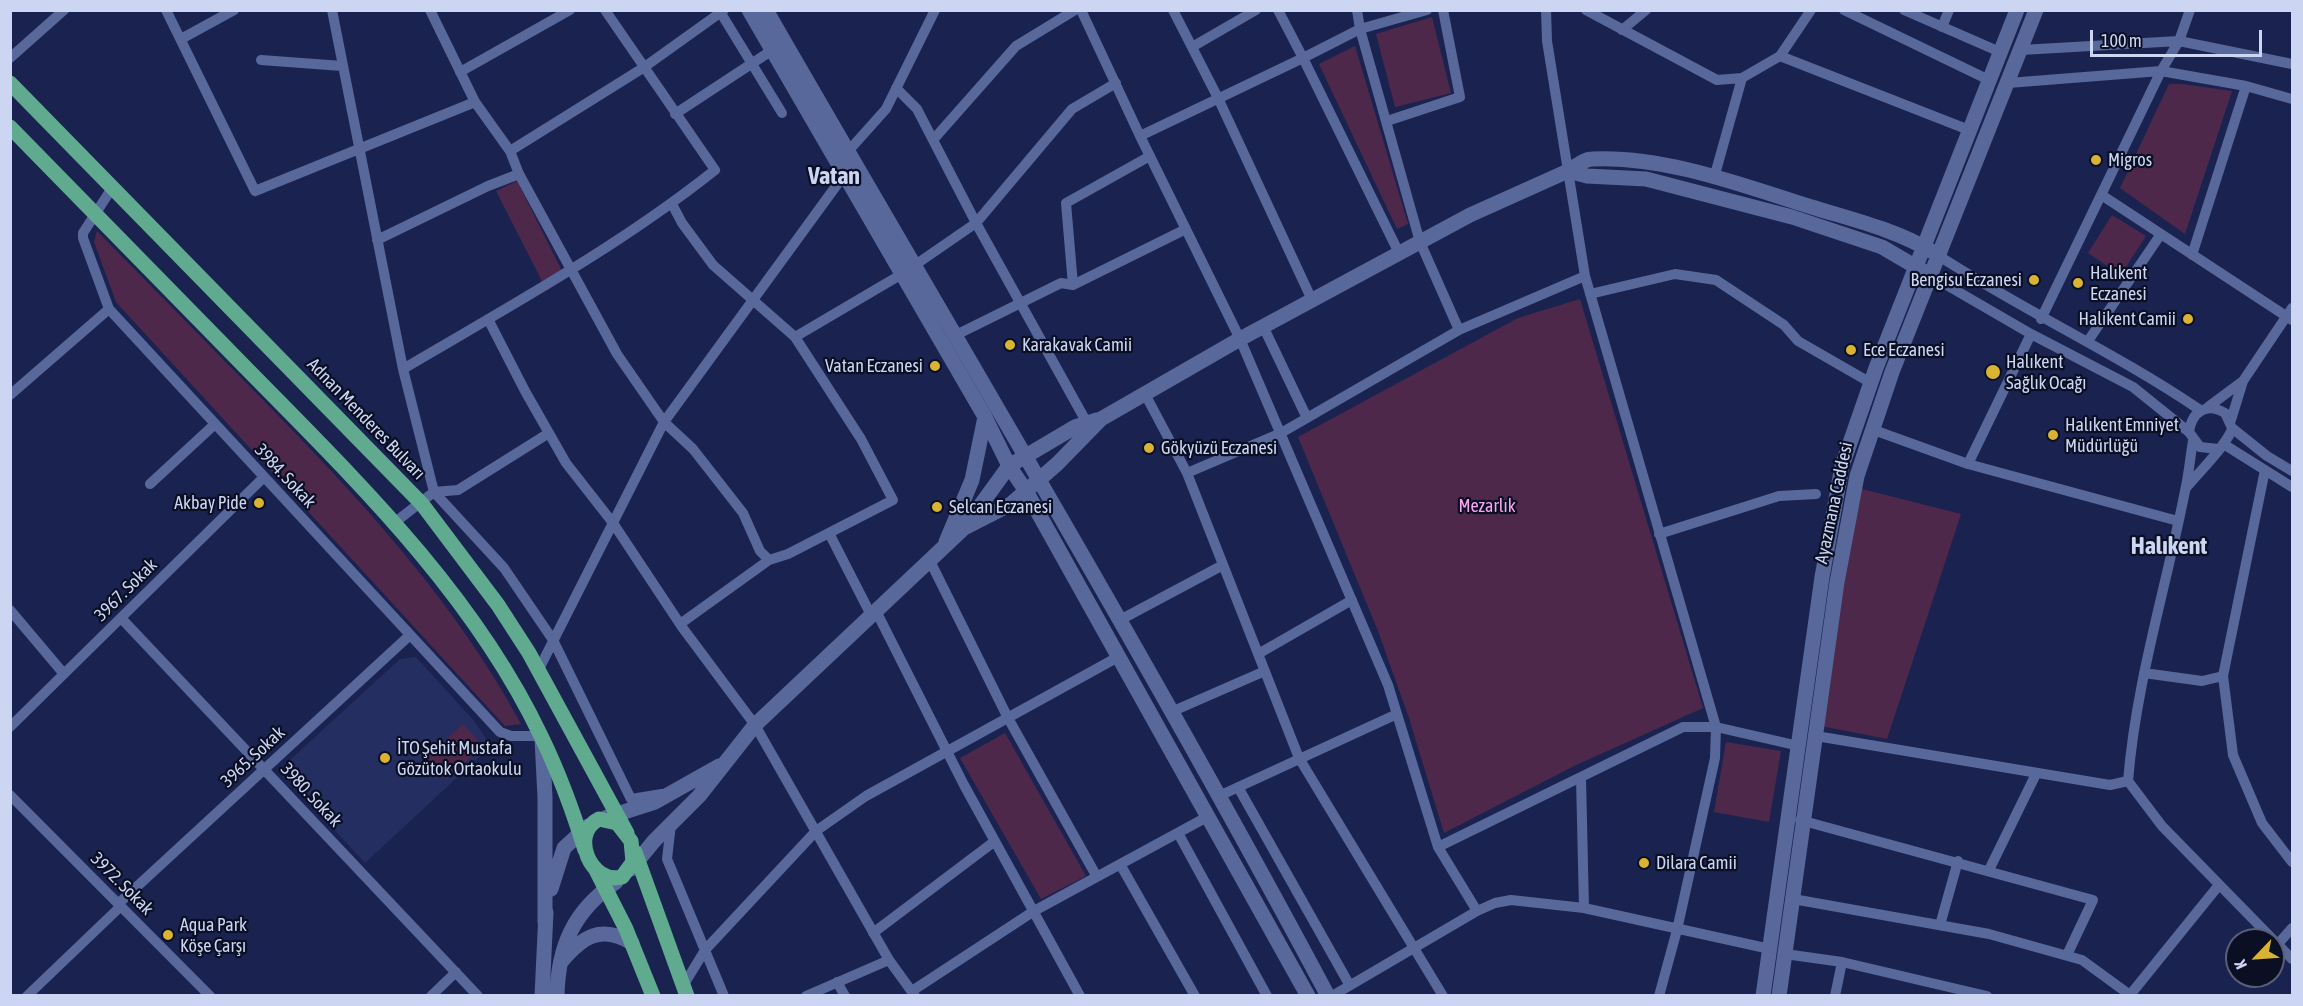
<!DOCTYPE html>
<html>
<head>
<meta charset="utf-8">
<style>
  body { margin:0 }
  #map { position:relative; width:2303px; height:1006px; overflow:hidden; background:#1a2350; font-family:"Asap Condensed",sans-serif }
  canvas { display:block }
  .frame { position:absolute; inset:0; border:12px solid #ccd6f3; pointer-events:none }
  .north { position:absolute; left:2225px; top:928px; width:60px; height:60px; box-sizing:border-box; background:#0a0f23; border:2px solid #585f76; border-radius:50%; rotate:245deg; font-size:16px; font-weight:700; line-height:24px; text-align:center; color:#ccd6f3 }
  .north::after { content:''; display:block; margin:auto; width:21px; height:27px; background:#dab333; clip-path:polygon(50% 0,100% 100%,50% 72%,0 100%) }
  .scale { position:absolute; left:2090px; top:30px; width:172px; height:27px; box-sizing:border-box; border:3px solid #ccd6f3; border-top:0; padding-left:8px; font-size:18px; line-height:21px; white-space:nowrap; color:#ccd6f3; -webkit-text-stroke:4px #0a0f23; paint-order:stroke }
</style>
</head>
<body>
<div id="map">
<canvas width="2303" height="1006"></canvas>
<div class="frame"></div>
<div class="north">K</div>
<div class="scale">100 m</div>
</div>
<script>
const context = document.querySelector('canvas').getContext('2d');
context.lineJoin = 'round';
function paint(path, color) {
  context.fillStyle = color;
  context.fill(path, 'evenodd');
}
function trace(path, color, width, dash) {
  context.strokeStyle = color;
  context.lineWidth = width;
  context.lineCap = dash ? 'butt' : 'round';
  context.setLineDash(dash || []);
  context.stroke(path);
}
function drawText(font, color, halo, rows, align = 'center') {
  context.font = font + ' "Asap Condensed",sans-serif';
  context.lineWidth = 4.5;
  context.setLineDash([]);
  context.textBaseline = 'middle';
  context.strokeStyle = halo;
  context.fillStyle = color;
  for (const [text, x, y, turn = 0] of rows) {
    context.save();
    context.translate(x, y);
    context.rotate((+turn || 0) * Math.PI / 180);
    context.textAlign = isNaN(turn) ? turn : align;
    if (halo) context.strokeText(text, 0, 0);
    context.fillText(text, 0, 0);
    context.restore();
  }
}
paint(new Path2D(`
  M 416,657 L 475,722 L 491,746 L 365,863 L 279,770 L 400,659 Z`), '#242e60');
paint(new Path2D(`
  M 1432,17 L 1451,93 L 1395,107 L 1376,34 Z
  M 1355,46 L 1408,224 L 1397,229 L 1319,64 Z
  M 2169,84 L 2182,84 L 2232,91 L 2185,234 L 2120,188 Z
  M 517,181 L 563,273 L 543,283 L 496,191 Z
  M 2112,215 L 2146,236 L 2121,275 L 2088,253 Z
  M 97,231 C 152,287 207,343 262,399 C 360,499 454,600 521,724 L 505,726 L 116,302 L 94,242 Z
  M 1580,299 L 1703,708 L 1574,766 L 1444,833 L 1409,718 L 1378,631 L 1298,437 L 1518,318 Z
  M 1862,489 L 1961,514 L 1887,739 L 1821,726 L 1840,590 Z
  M 463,724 L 483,746 L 446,780 L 426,758 Z
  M 1005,733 L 1086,876 L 1041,899 L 960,758 Z
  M 1726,742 L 1781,751 L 1769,822 L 1714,812 Z`), '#4e284a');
trace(new Path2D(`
  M 166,10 L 255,191 L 475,102
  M 332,10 L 403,369
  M 430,10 L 475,102 L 510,151 L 519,174 L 617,354 L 664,422 L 693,449 L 743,513 L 760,551 L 769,560
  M 719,10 L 782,113
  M 1075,10 L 1016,46 L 933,140 L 976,223 L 1072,109 L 1116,83
  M 1081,10 L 1140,136
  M 1173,10 L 1218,98 L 1312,300
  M 1278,10 L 1303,58 L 1140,136 L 1240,339 L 1388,685 L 1438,847
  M 1357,10 L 1360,29 L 1303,58 L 1399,253
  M 1427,10 L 1360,29 L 1420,242 L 1459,330
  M 1586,10 L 1717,80 L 1742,78 L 1780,56
  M 1811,10 L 1780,56 L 1969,130
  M 1844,10 L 1989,80
  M 1904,10 L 2000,52
  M 1942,27 L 1949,10
  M 1622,30 L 1646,10
  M 181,39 L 234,10
  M 1192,47 L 1256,10
  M 2021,50 L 2179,41 L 2292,64
  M 10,58 L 64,10
  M 261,60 L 342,66
  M 460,72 L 570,10
  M 2008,83 L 2161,71 L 2246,86 L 2292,99
  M 896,88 L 917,109 L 933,140
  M 675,114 L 777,47
  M 1387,121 L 1460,97 L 1443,10
  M 510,151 L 643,68 L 724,10
  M 843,157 L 886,109 L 935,10
  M 1714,178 L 1742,78
  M 112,188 L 83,233 L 83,238 L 109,309 L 500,732 L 511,736 L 541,736
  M 2103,196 L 2292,320
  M 672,204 L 682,223 L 713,265 L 795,337 L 861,439 L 893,500 L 788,554 L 769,560 L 680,624
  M 377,240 L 488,186 L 519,174
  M 2192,255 L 2246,86
  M 1939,256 C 2024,311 2116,353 2200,410
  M 1931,276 L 2031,334 L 2133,387 L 2189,432
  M 1073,285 L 1066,203 L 1150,156
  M 1590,294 L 1675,274 L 1716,280 L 1784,325 L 1798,341 L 1871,383
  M 488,319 L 525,391 L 566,463 L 613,523 L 682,627 L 755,725 L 889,960 L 915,996
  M 2041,319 L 2161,71 L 2179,41 L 2190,10
  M 1263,326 L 1307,418
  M 956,335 L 1061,283 L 1073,285 L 1186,229
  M 795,337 L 902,274 L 976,223 L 1087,423
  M 2088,341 L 2161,234
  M 1145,394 L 1187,473 L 1299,758 L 1443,996
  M 10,395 L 109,309
  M 2208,407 L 2243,381 L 2292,308
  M 2231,420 L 2243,381
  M 2232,428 L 2267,456 L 2292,471
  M 1871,429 L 1968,464 L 2178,521
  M 2193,441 C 2190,458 2189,474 2185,491 C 2166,588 2136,682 2128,781 L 2162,826 L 2292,959
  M 2225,445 L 2292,487
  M 1968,464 L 2031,334
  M 2265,470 L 2223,676 L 2233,755 L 2262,823 L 2292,862
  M 1187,473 L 1281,433 L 1459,330 L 1585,276
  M 150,484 L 215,424
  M 2186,488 C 2198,473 2229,443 2232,428 L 2225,413 C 2207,402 2192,411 2189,432 L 2200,447 L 2218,449
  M 434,492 L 504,568 L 553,640 L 631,799 L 662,794
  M 434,492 L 458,490 L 549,433
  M 394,523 L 434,492 L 403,369 C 510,306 618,247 715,170 L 605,10
  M 829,533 L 871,615
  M 1659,534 L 1779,496 L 1816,494
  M 930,561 L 1008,718 L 1097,877
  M 10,610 L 64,674
  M 876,611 L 964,785 L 1080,996
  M 121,618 L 478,996
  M 1120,620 L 1223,565
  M 1258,654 L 1352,600
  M 539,669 L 664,422 L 847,171
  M 2144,673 L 2202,681 L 2223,676
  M 1171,712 L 1265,671
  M 10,727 L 264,477
  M 1816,736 L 2110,785 L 2128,781
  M 1581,778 L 1584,908
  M 1238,787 L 1349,984
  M 10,795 L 210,996
  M 1219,796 L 1397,714
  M 1800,820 L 2093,900 L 2067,955
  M 671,824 L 667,859 L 724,996
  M 1178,833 L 1267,996
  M 1120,864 L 1195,996
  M 1989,870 L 2036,774
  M 1793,899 L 1989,934 L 2082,960 L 2130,995 L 2219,885
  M 118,904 L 410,635
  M 1477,911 L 1438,847 L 1683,727 L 1716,727 L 1585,276 L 1547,41 L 1546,10
  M 1940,925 L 1958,861
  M 873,933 L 995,841
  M 2278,944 L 2292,928
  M 1785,954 L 1842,962 L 1987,996
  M 837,982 L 845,996
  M 683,986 L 705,950 L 816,831 L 866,796 L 1118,657
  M 912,991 L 1034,911 L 1207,817
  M 27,996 L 121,906
  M 431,996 L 456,972
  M 806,996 L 889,960
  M 1332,996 L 1477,911 L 1495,903 L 1511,900 L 1584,908 L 1770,949
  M 1659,996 L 1677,930 L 1715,758 L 1716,727 L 1799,746
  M 1835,996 L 1842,962`), '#59689a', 10);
trace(new Path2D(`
  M 749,10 L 985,417 L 1009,466 L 1026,491 L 1308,996
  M 766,10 C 955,338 1150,662 1328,996
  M 1923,271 L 1882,247 L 1792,217 L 1646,179 L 1587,176 L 1568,171 C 1575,167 1584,159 1592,159 C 1665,155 1747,187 1815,208 C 1854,220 1896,230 1931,251
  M 964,528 L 1011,504 L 1057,464 L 1101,419 L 1240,339 L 1470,215 L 1568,171
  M 946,542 L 972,480 L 985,417
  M 542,739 L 545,797 L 545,922
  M 605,818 L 655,802 L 719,766
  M 631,869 L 654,841 L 699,796 L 755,725 L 964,528 L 1009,466 L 1075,427 L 1097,420
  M 551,889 L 564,848 L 588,826
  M 561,962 C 582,937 601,924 632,943
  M 542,996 L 546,912
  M 557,996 C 558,946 574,910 616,882
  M 1763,996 L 1822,577 L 1842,466 L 1876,368 L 2017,10
  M 1779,996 L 1837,582 L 1857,476 L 1892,372 L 2036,10`), '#59689a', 15);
trace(new Path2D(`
  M 10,83 L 422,504 L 498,605 L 529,653 L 627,833
  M 10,127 C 89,208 168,288 247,369 C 356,480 473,593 541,736 C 559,773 573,811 585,850
  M 599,819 L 617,823 L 631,841 L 633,862 L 622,877 C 591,885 569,834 599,819 Z
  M 635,852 L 687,996
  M 596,870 L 626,929 L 653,996`), '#60ab8f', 15);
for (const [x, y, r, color] of [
  [2096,160,6,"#dab333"],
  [2034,280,6,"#dab333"],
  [2078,283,6,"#dab333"],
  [2188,319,6,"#dab333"],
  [1010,345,6,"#dab333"],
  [1851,350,6,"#dab333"],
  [935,366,6,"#dab333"],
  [1993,372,8,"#dab333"],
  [2053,435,6,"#dab333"],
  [1149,448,6,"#dab333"],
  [259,503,6,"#dab333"],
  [937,507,6,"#dab333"],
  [385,758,6,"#dab333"],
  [1644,863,6,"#dab333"],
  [168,935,6,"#dab333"]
]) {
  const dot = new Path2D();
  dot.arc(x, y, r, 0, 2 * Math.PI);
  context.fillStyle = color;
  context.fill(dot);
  trace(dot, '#0a0f23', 2);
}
drawText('18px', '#ccd6f3', '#0a0f23', [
  ["Migros",2108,160],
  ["Halıkent",2090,273],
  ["Eczanesi",2090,294],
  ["Bengisu Eczanesi",2022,280,"right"],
  ["Halikent Camii",2176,319,"right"],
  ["Karakavak Camii",1022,345],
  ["Ece Eczanesi",1863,350],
  ["Halıkent",2006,362],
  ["Sağlık Ocağı",2006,383],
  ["Vatan Eczanesi",923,366,"right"],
  ["Halıkent Emniyet",2065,425],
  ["Müdürlüğü",2065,446],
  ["Gökyüzü Eczanesi",1161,448],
  ["Akbay Pide",247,503,"right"],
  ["Selcan Eczanesi",949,507],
  ["İTO Şehit Mustafa",397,748],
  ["Gözütok Ortaokulu",397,769],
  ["Dilara Camii",1656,863],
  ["Aqua Park",180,925],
  ["Köşe Çarşı",180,946]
], 'left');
drawText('18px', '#ccd6f3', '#0a0f23', [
  ["Adnan Menderes Bulvarı",366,419,46],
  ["3984. Sokak",285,476,47],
  ["Ayazmana Caddesi",1834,503,-78],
  ["3967. Sokak",126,590,-45],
  ["3965. Sokak",253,757,-43],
  ["3980. Sokak",311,795,47],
  ["3972. Sokak",122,884,45]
]);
drawText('18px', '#faa5f0', '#0a0f23', [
  ["Mezarlık",1487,506]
]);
drawText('bold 24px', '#ccd6f3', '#0a0f23', [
  ["Vatan",834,176],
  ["Halıkent",2169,546]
]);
</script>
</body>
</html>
